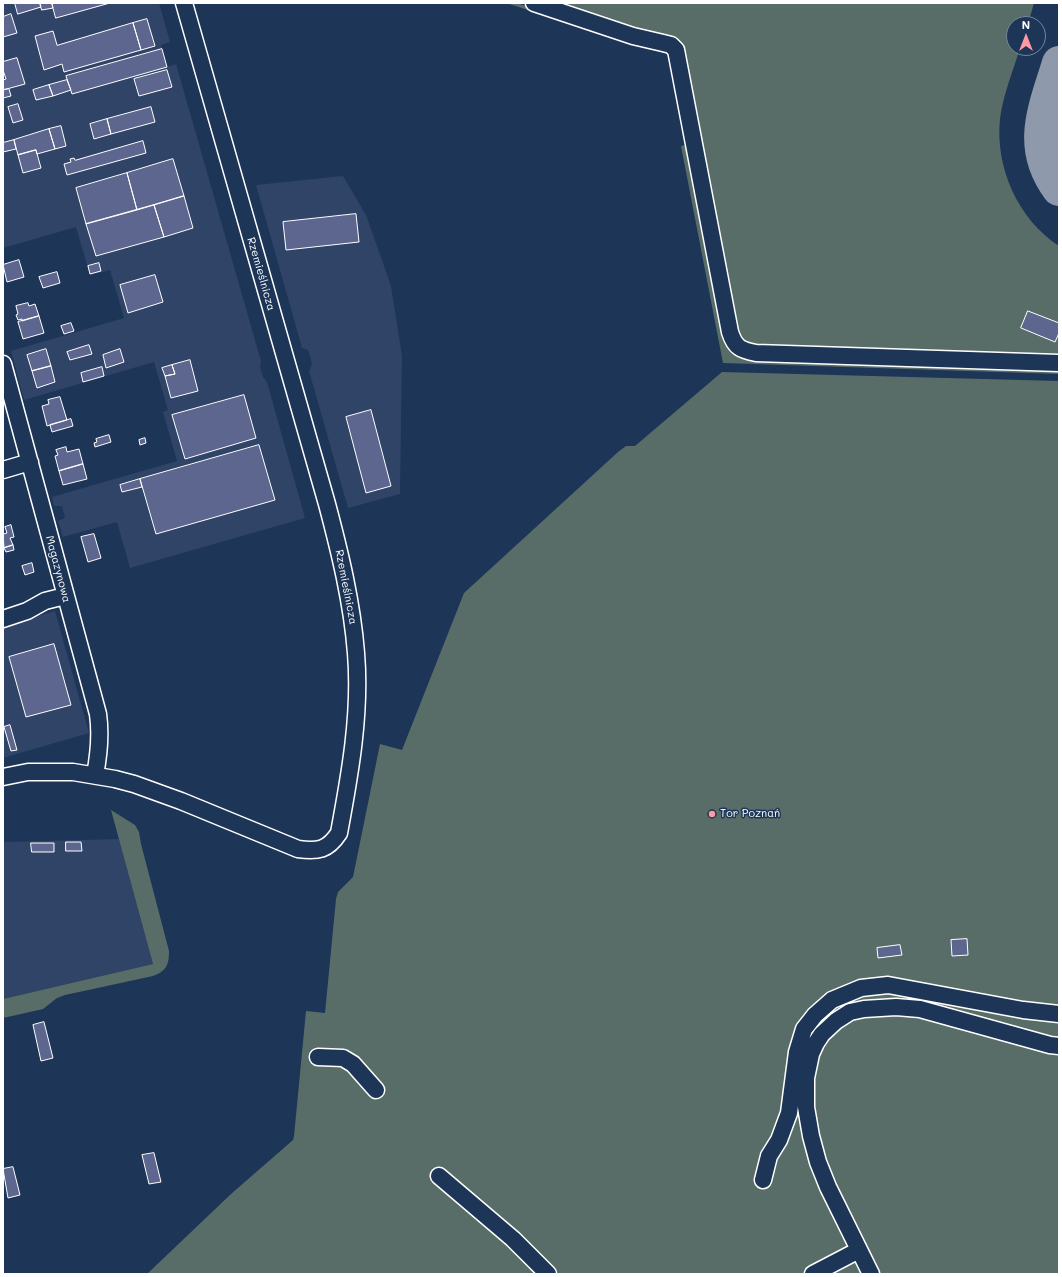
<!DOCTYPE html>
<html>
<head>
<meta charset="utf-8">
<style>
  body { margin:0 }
  #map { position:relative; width:1062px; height:1277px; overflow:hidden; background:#1d3557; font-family:Mali,sans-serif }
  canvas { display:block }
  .frame { position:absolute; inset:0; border:4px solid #fff; pointer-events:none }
  .north { position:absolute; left:1006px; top:16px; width:40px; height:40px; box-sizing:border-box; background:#1d3557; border:1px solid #77869a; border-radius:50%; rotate:0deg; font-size:11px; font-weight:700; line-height:16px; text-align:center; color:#fff }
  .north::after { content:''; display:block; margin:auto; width:14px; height:18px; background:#ff9aa2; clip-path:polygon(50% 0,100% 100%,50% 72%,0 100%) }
</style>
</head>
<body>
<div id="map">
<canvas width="1062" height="1277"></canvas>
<div class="frame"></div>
<div class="north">N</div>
</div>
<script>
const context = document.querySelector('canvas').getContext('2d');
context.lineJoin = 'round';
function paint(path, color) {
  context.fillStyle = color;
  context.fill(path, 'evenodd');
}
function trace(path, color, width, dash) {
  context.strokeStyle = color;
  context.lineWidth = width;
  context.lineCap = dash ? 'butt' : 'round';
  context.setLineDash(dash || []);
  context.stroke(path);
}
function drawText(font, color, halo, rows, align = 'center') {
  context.font = font + ' Mali,sans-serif';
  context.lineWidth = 3;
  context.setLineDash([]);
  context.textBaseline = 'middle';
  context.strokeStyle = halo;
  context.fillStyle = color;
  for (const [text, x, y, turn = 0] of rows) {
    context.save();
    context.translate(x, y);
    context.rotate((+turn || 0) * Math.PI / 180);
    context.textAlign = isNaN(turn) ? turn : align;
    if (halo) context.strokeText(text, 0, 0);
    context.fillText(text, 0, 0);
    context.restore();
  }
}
paint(new Path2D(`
  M 3,3 L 159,3 L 170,42 L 161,45 L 167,67 L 176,64 L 261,361 L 260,367 L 263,377 L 267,382 L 305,518 L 130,568 L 117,522 L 63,537 L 58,521 L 65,518 L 62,506 L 54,506 L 52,497 L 177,461 L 163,412 L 168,410 L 154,362 L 24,400 L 11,351 L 124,318 L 110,270 L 90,275 L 76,227 L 3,248 Z
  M 343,176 L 366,215 L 391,286 L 402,356 L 400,494 L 348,508 L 309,371 L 312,364 L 308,350 L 302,348 L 256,185 Z
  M 55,611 L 89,733 L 3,758 L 3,626 Z
  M 119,839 L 153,964 L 3,999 L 3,842 Z`), '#304468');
paint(new Path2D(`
  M 506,3 L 517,3 L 630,40 L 669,50 L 730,347 L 1059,368 L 1059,374 L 723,363 L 681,146 L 686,145 L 668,54 Z
  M 544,3 L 1034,3 L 1028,24 L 1014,24 L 1014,48 L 1020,48 C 1013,71 1003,95 1000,119 C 995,168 1018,219 1059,246 L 1059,359 L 759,349 L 736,339 L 685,58 Z
  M 722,372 L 1059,381 L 1059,1274 L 147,1274 L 231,1194 L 293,1140 L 294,1136 L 306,1011 L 325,1013 L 336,899 L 338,892 L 353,877 L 380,744 L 402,750 L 464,593 L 618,452 L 626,446 L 635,446 Z
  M 111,810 L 135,825 L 139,832 L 141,844 L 169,951 C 169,964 167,971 153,976 L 65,995 L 57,998 L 43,1009 L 3,1018 L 3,999 L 153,964 Z`), '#596d68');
trace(new Path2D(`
  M 1059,63 C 1045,109 1027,146 1059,189`), '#8e9aab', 34);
const building = new Path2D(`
  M 15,3 L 40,3 L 41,7 L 18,14 Z
  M 40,3 L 52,3 L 53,8 L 42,10 Z
  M 52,3 L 110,3 L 56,18 Z
  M 11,14 L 17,33 L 3,37 L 3,17 Z
  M 147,19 L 155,46 L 141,50 L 133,23 Z
  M 133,23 L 141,50 L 64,72 L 62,64 L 44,70 L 35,36 L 53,31 L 57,45 Z
  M 162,49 L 167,67 L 72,94 L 66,76 Z
  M 17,58 L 25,84 L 3,90 L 3,80 L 6,79 L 3,70 L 3,62 Z
  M 167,70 L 172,87 L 139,96 L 134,79 Z
  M 67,80 L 71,90 L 53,96 L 49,85 Z
  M 49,85 L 53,96 L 36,100 L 33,90 Z
  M 9,89 L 11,96 L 3,98 L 3,90 Z
  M 18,104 L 23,120 L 13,123 L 8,107 Z
  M 151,107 L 155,122 L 111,134 L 107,119 Z
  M 107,119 L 111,134 L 94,139 L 90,124 Z
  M 61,126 L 66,146 L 55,149 L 49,129 Z
  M 49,129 L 55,149 L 37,154 L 36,150 L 18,155 L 14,140 Z
  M 14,140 L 16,149 L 3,152 L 3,143 Z
  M 143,141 L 146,153 L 67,175 L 64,164 L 71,162 L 70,159 L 74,158 L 75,160 Z
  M 36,150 L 41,168 L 23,173 L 18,155 Z
  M 173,159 L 184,196 L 137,210 L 127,173 Z
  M 127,173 L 137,210 L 86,224 L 76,188 Z
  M 184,196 L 193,228 L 164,237 L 154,205 Z
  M 154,205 L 164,237 L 96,256 L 86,224 Z
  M 356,214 L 359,242 L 286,250 L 283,222 Z
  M 19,260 L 24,277 L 7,282 L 3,265 Z
  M 99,263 L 101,271 L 90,274 L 88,266 Z
  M 57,272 L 60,283 L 43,288 L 39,277 Z
  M 155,275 L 163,302 L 128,313 L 120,285 Z
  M 28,303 L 29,306 L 35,304 L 39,316 L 22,321 L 22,319 L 18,320 L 16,315 L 18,314 L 16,306 Z
  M 1028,311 L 1059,323 L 1059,333 L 1055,342 L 1021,328 Z
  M 39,316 L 44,333 L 23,339 L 18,322 Z
  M 71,323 L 74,331 L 64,334 L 61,326 Z
  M 89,345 L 92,354 L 70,360 L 67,352 Z
  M 46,349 L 51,366 L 32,371 L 27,355 Z
  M 120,349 L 124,362 L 106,368 L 103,355 Z
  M 190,360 L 198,391 L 171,398 L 165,376 L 175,374 L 172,365 Z
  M 172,365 L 175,374 L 165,376 L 162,368 Z
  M 51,366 L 55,382 L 37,388 L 32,371 Z
  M 102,367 L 104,376 L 83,382 L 81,373 Z
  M 244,395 L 256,438 L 185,459 L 172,415 Z
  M 60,397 L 67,420 L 47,426 L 42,406 L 49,404 L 48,400 Z
  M 371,410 L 391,486 L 366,493 L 346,417 Z
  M 71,419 L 73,426 L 52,432 L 50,425 Z
  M 109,435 L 111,442 L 95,447 L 94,443 L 97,442 L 96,439 Z
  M 145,438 L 146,443 L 140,445 L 139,440 Z
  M 259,445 L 275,500 L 156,534 L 140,479 Z
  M 66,447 L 67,452 L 79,449 L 83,464 L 59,471 L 55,456 L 58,455 L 56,450 Z
  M 83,464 L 87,479 L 63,485 L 59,471 Z
  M 140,479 L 142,487 L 122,492 L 120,485 Z
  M 11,525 L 14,537 L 10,538 L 13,545 L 4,548 L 3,534 L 7,533 L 5,527 Z
  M 94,534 L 101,558 L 88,562 L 81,537 Z
  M 13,545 L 14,550 L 6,552 L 4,548 Z
  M 32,563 L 34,572 L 25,575 L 22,566 Z
  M 54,644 L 71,705 L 26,717 L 9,657 Z
  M 10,725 L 17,750 L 11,751 L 4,727 Z
  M 66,842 L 81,842 L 82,851 L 66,851 Z
  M 31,843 L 54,843 L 54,852 L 32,852 Z
  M 967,939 L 968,955 L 952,956 L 951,940 Z
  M 900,945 L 902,955 L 878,958 L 877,948 Z
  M 44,1022 L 53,1058 L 41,1061 L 33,1025 Z
  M 154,1153 L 161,1182 L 149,1184 L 142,1155 Z
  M 13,1167 L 20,1195 L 8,1198 L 3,1169 Z`);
paint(building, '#5d668e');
trace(building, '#fff', 1);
const minor = new Path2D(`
  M 534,3 L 633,36 L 663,43 L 671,45 L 676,50 L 730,332 C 735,348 741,350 756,353 L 1059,363
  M 3,364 L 98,714 C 101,735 99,754 95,775
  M 3,470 L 30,462
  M 3,619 L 27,611 L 45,601 L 65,596
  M 3,777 L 28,772 L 73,772 L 115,779 L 134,784 L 181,801 L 298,849 C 318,852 328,850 339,833 C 350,774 361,713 356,653 C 352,602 340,553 327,504 L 184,3
  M 318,1057 L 343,1058 L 353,1064 L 376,1090
  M 439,1176 L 513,1239 L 548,1274
  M 763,1180 L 769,1156 L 779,1140 L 789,1113 L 797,1052 L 804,1029 L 815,1015 L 832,1000 L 861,988 L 888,985 L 1023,1010 L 1059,1014
  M 813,1274 L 859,1250
  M 871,1274 L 828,1187 L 818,1162 L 811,1136 L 806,1107 L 806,1078 L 811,1054 L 816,1043 L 822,1034 L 836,1021 L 850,1012 L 864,1009 L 896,1007 L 920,1009 L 1050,1045 L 1059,1046`);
trace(minor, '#fff', 19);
trace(minor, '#1d3557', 16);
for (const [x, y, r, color] of [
  [712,814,4,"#ff9aa2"]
]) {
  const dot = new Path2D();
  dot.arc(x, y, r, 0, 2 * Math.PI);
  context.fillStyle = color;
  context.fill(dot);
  trace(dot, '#1d3557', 1.5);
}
drawText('11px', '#fff', '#1d3557', [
  ["Rzemieślnicza",261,274,74],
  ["Magazynowa",58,569,75],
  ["Rzemieślnicza",346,587,79]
]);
drawText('11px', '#fff', '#1d3557', [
  ["Tor Poznań",720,814]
], 'left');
</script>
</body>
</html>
